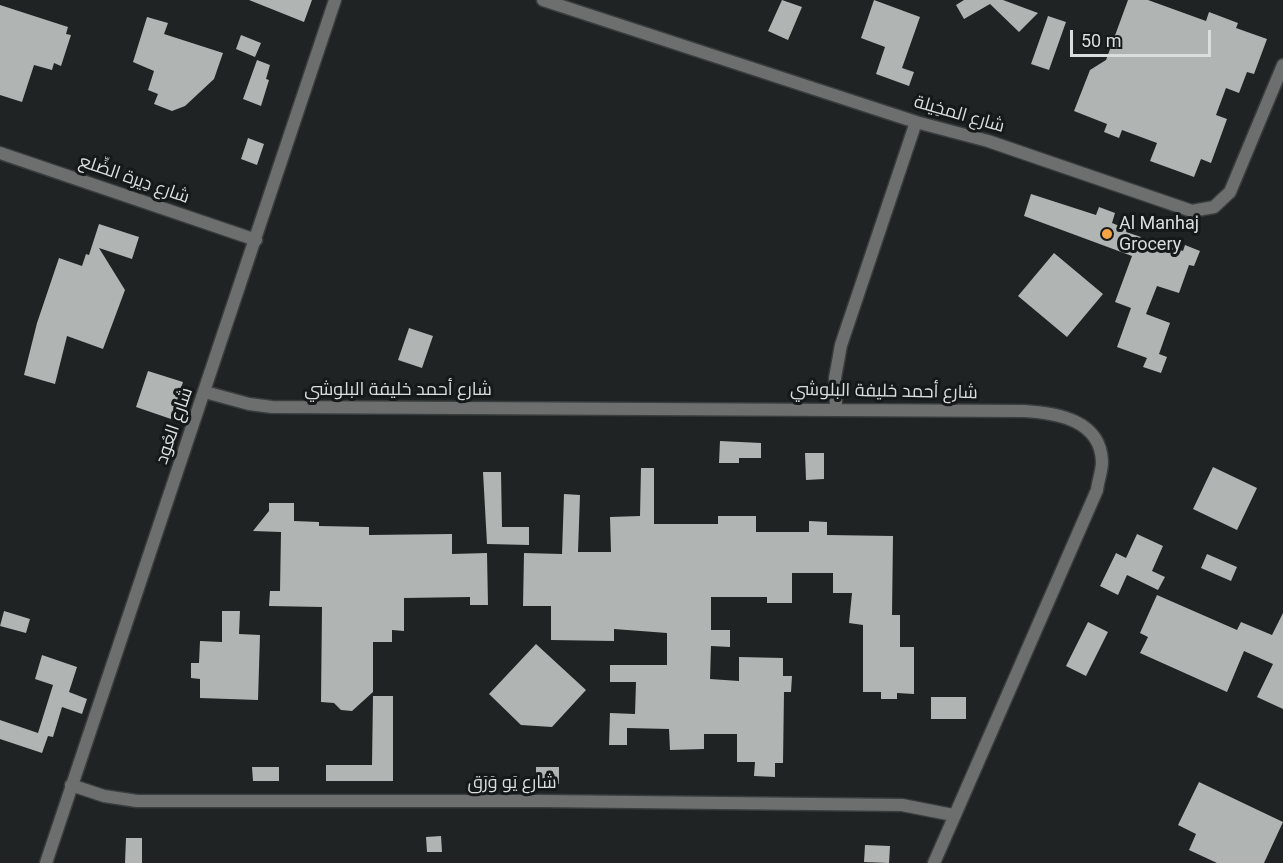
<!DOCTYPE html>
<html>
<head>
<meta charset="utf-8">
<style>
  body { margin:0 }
  #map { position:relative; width:1283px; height:863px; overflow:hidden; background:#1f2323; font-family:Roboto,sans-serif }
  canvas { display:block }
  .scale { position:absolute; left:1070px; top:30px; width:141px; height:27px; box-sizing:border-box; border:3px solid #dcdede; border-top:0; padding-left:8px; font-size:18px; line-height:21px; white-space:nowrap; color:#dcdede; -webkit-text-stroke:4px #161919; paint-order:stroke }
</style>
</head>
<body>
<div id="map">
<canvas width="1283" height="863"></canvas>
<div class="scale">50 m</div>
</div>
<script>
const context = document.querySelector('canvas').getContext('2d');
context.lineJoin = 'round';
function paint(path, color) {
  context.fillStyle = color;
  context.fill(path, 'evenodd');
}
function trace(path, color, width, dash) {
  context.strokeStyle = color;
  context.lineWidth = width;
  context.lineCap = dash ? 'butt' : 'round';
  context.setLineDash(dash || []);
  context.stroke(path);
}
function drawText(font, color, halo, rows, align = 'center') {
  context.font = font + ' Roboto,Cairo,sans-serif';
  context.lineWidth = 6;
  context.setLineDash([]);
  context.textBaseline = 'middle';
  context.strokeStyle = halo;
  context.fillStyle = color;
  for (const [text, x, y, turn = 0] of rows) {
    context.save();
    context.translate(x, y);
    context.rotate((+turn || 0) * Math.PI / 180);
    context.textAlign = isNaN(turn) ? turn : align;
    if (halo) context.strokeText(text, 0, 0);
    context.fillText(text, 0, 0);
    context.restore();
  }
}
paint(new Path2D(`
  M 249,0 L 312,0 L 304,22 Z
  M 782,0 L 802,7 L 788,40 L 768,31 Z
  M 874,0 L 920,17 L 902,68 L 914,72 L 909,86 L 876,74 L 885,47 L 861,38 Z
  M 964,0 L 1003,0 L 1038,13 L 1019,32 L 990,4 L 964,19 L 956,5 Z
  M 1128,0 L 1148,0 L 1206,21 L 1209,12 L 1238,23 L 1236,28 L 1267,39 L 1254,74 L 1247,72 L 1239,93 L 1226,88 L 1216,115 L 1227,119 L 1211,163 L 1201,159 L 1194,177 L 1150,161 L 1157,143 L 1122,130 L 1119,138 L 1104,132 L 1107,124 L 1074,111 L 1090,70 L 1106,60 Z
  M 0,5 L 68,27 L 66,34 L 71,35 L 61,66 L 54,63 L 52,70 L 34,65 L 22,102 L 0,95 Z
  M 1048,16 L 1066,22 L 1049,70 L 1031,64 Z
  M 147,17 L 168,23 L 164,34 L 223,53 L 214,79 L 185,106 L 172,111 L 154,104 L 158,94 L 148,90 L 154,71 L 133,62 Z
  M 241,35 L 261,43 L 255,57 L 236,49 Z
  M 257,60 L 270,65 L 266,79 L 269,80 L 261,106 L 243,99 Z
  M 248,138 L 264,144 L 257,165 L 241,159 Z
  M 1031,194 L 1096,215 L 1099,207 L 1115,213 L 1112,223 L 1127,229 L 1126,232 L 1183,251 L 1185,245 L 1200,251 L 1194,266 L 1189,265 L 1179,293 L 1157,286 L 1146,314 L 1170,323 L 1159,354 L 1167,357 L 1161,373 L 1143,367 L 1147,358 L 1117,347 L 1131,308 L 1115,302 L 1132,256 L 1024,216 Z
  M 99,224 L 139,237 L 132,259 L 99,248 L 125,290 L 103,349 L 67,336 L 55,384 L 24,375 L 37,323 L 59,258 L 82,266 L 86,254 L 89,255 Z
  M 1054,253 L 1103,294 L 1067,337 L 1018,296 Z
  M 409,328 L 433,336 L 422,368 L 398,360 Z
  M 148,371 L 183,382 L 171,419 L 136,407 Z
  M 720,441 L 761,443 L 761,458 L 739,458 L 739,463 L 719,463 Z
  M 805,453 L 824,453 L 824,479 L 806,480 Z
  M 1213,467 L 1257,488 L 1237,530 L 1193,509 Z
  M 641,468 L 654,468 L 654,524 L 718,524 L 718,516 L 756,516 L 756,532 L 809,532 L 809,521 L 827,522 L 827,535 L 893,536 L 892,615 L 900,615 L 900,647 L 914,647 L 914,694 L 897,693 L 897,699 L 881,699 L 881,692 L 863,692 L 863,625 L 849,623 L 852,593 L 833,593 L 833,573 L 792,573 L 792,603 L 767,603 L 767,597 L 711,597 L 711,630 L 730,630 L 730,647 L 711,646 L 710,679 L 739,681 L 739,657 L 783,658 L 783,676 L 792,676 L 791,692 L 784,692 L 783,763 L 775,763 L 775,777 L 754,776 L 755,762 L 737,762 L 737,734 L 704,734 L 704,749 L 670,750 L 669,729 L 627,728 L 627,745 L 609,745 L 610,713 L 635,714 L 636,682 L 610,682 L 610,665 L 667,665 L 667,633 L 614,629 L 614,641 L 551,640 L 551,606 L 523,606 L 524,553 L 562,554 L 564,494 L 580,495 L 578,552 L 611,552 L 610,517 L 640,516 Z
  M 483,472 L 501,472 L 502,527 L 529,527 L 529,545 L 487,544 Z
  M 269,503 L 294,503 L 294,521 L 319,522 L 319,526 L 369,527 L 369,535 L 452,534 L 452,554 L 487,553 L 488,605 L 470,605 L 470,597 L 404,598 L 404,631 L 392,630 L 392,642 L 373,642 L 373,692 L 352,711 L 341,710 L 334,703 L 321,702 L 322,607 L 269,606 L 270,591 L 280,591 L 281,532 L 253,531 L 269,511 Z
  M 1137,534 L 1163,546 L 1152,571 L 1165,577 L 1158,590 L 1127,575 L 1118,595 L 1100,586 L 1116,553 L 1126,558 Z
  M 1207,554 L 1237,567 L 1231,581 L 1201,568 Z
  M 1157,595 L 1237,630 L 1241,622 L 1272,635 L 1283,613 L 1283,709 L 1257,697 L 1273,664 L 1244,651 L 1227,692 L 1140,653 L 1148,637 L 1140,633 Z
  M 4,611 L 30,619 L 26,633 L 0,626 Z
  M 222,611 L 240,611 L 239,634 L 260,635 L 258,700 L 200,698 L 200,679 L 191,678 L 191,663 L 199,663 L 200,641 L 222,642 Z
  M 1088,622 L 1108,632 L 1086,676 L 1066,666 Z
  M 536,644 L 586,690 L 552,727 L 521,725 L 489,694 Z
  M 42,655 L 77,667 L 69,692 L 87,699 L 82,714 L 62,707 L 53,737 L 48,736 L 42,753 L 0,739 L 0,720 L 38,733 L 53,685 L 35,679 Z
  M 373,696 L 393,696 L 393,781 L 326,781 L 326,765 L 372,765 Z
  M 931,697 L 966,697 L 966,719 L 931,719 Z
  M 252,767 L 279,767 L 279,781 L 253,781 Z
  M 536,767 L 559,767 L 559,784 L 536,784 Z
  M 1199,782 L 1283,822 L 1264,863 L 1217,863 L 1189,850 L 1196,834 L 1178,825 Z
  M 441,836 L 442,852 L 427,852 L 426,837 Z
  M 126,838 L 142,838 L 142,863 L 125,863 Z
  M 865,845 L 890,846 L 889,863 L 864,862 Z`), '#b0b4b2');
const minor = new Path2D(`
  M 543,0 L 916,122 L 988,141 L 1192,211 L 1214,207 L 1230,192 L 1283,65
  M 0,153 L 256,240
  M 205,392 L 249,404 L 272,407 L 1024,411 C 1057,413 1101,420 1102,462 C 1102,471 1098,481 1097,490 L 934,863
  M 836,408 L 835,378 L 841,345 L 916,122
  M 71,785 L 104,796 L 137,801 L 543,801 L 902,805 L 953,815
  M 46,863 L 335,0`);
trace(minor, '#393d3d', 15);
trace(minor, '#6d6f6f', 12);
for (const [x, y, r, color] of [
  [1107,234,6,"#f4a443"]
]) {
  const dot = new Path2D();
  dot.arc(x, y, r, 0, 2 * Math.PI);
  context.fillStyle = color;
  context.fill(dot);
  trace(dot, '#161919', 2);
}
drawText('18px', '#dcdede', '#161919', [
  ["شارع المخِيلة",959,115,16],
  ["شارع دِيرة الضِّلع",134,180,19],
  ["شارع أحمد خليفة البلوشي",398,390],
  ["شارع أحمد خليفة البلوشي",884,392,1],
  ["شارع العُود",175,426,-71],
  ["شارع يَو وَرَق",512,783]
]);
drawText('18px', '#dcdede', '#161919', [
  ["Al Manhaj",1119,224],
  ["Grocery",1119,245]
], 'left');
</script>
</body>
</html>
